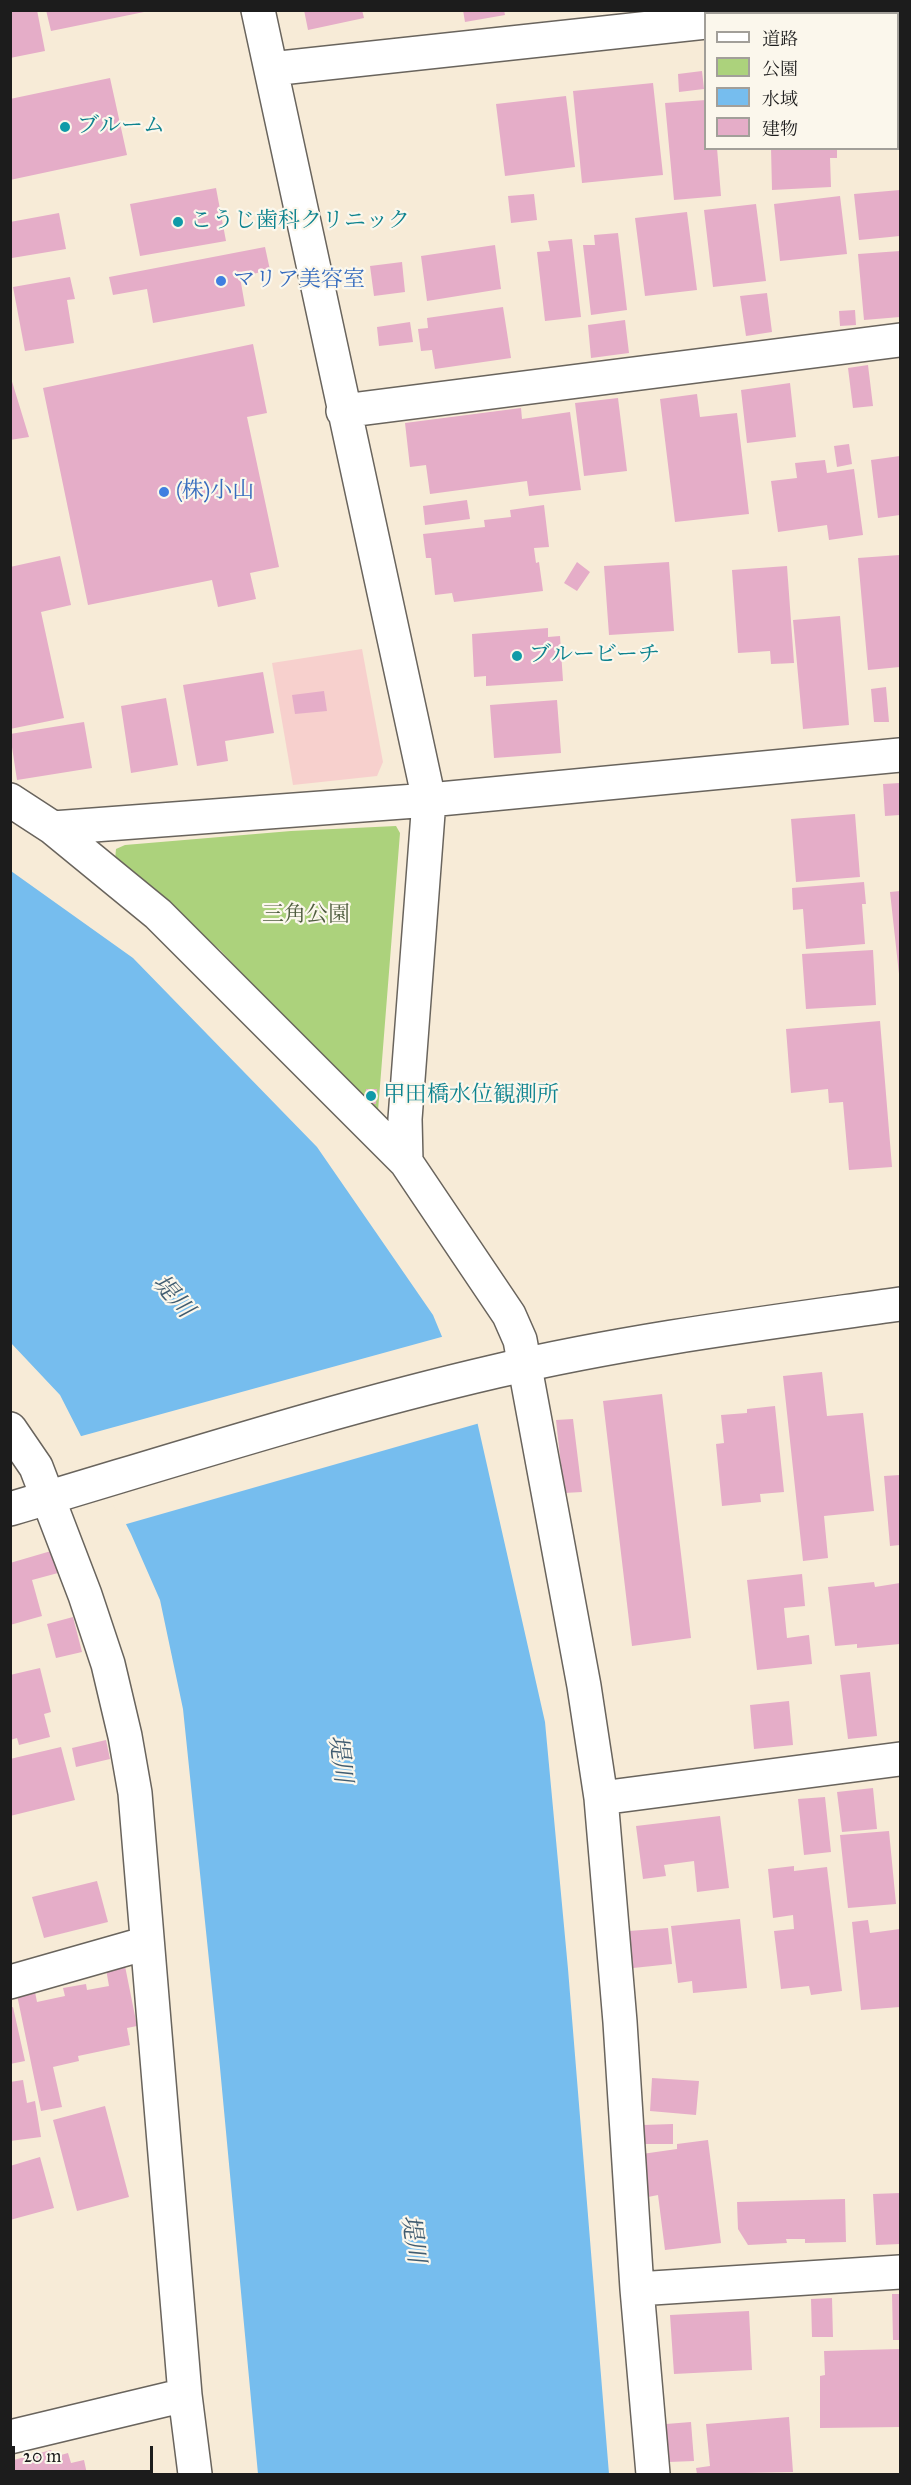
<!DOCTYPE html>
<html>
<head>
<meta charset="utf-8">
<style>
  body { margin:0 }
  #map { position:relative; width:911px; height:2485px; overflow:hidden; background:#f7ebd7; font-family:"IM FELL Great Primer","Noto Serif JP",serif }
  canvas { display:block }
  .frame { position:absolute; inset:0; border:12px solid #1c1c1c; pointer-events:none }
  .legend { position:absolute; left:704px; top:12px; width:195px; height:138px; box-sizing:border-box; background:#fbf7ec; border:2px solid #a29f99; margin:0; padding:8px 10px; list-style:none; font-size:18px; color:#1c1c1c }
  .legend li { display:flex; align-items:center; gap:12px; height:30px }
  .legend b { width:30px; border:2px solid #a29f99 }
  .scale { position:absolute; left:12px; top:2446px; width:141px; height:27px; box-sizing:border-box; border:3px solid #1c1c1c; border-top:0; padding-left:8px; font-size:18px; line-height:21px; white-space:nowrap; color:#1c1c1c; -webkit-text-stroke:4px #fbf7ec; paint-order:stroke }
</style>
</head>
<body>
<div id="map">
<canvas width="911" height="2485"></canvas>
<div class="frame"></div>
<ul class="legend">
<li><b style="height:8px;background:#fff"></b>道路</li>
<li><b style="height:16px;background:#acd27c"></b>公園</li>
<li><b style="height:16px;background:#76bdee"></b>水域</li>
<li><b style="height:16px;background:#e5adc8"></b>建物</li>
</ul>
<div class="scale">20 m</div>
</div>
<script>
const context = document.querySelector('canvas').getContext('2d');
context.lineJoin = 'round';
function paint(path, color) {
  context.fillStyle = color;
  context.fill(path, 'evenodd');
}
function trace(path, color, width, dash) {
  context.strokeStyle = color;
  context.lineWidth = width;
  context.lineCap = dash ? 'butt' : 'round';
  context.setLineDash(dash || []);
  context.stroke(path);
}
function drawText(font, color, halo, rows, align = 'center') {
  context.font = font + ' "IM FELL Great Primer","Noto Serif JP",serif';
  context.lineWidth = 4.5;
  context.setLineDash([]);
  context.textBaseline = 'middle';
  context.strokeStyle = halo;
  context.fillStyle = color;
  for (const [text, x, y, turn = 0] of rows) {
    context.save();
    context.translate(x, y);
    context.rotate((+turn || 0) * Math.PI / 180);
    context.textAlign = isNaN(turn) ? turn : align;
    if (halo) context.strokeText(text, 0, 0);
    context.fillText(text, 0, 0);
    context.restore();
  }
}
paint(new Path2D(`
  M 362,649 L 383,762 L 377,776 L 293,785 L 272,663 Z`), '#f7d0cd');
paint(new Path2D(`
  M 396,826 L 400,833 L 378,1111 L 371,1112 L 220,950 L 115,860 L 116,849 L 125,845 L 291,831 Z`), '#acd27c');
paint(new Path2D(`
  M 11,871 L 133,958 L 317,1147 L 433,1315 L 477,1421 L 545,1722 L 568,1969 L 609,2474 L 258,2474 L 219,2057 L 183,1709 L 160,1600 L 131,1534 L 60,1395 L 11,1343 Z`), '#76bdee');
paint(new Path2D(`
  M 445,1336 L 480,1423 L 123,1525 L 78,1437 Z`), '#f7ebd7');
paint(new Path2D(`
  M 10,10 L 37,10 L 45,51 L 10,58 Z
  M 46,10 L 144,10 L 144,12 L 51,31 Z
  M 304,10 L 362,10 L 364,18 L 308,30 Z
  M 463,10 L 504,10 L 505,15 L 465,22 Z
  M 898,70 L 900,70 L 900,127 L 898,127 Z
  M 702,71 L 704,89 L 679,92 L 678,74 Z
  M 110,78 L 127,155 L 10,180 L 10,99 Z
  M 653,83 L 663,175 L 582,183 L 573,91 Z
  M 566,96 L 575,167 L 505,176 L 496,104 Z
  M 706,100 L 706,148 L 717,148 L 721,196 L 674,200 L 665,103 Z
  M 771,148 L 837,148 L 837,158 L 830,158 L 831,187 L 772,190 Z
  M 216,188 L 226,241 L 140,256 L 130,204 Z
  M 900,190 L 900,236 L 859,240 L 854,194 Z
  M 534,194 L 537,220 L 511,223 L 508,196 Z
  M 840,196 L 847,254 L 780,261 L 774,204 Z
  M 756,204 L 766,281 L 713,287 L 704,210 Z
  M 687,212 L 697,290 L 645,296 L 635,218 Z
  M 59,213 L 66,249 L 12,258 L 10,222 Z
  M 618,233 L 627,310 L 591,315 L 583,245 L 595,245 L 594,235 Z
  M 572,239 L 581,317 L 545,321 L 537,252 L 550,251 L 548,241 Z
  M 495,245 L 501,289 L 427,301 L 421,256 Z
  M 265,247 L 270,270 L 240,277 L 245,306 L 153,323 L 147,289 L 113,295 L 109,277 Z
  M 900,251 L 900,317 L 864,320 L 858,254 Z
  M 402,262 L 405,292 L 374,296 L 370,266 Z
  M 70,277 L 75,299 L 67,300 L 74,343 L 25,351 L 13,287 Z
  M 767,293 L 772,332 L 746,336 L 740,296 Z
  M 503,307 L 511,358 L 435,369 L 432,350 L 421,351 L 418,329 L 428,328 L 427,318 Z
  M 855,310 L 856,325 L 840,326 L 839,311 Z
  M 625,320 L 629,353 L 591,358 L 588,325 Z
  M 410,322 L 413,342 L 379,346 L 377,327 Z
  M 253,344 L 267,413 L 247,417 L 279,567 L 250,573 L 256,599 L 218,607 L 212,580 L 88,605 L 43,388 Z
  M 868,365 L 873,406 L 853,408 L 848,368 Z
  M 10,375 L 29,437 L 10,440 Z
  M 790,383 L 796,437 L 747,443 L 741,390 Z
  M 697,394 L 700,417 L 737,413 L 749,514 L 675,522 L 660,399 Z
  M 618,398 L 627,471 L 584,476 L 575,403 Z
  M 521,408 L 522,419 L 570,412 L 581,490 L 529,496 L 527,481 L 430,494 L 426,465 L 410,467 L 405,423 Z
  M 849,444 L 852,464 L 837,467 L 834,446 Z
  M 900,456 L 900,515 L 878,518 L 871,460 Z
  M 825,460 L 827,473 L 854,469 L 863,535 L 829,540 L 827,525 L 778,532 L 771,481 L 797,478 L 795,463 Z
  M 467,500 L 470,519 L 425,525 L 423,506 Z
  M 544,505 L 549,547 L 534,548 L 536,563 L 539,562 L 543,591 L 454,602 L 452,593 L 435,595 L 431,558 L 426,558 L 423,534 L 485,527 L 484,520 L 511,517 L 510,510 Z
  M 900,555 L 900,667 L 868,670 L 858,558 Z
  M 60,556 L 71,605 L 41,612 L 64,718 L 10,729 L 10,567 Z
  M 577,562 L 590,572 L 577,591 L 564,583 Z
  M 669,562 L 674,631 L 609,635 L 604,566 Z
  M 787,566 L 794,663 L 771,664 L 770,651 L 738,653 L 732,570 Z
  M 840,616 L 849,725 L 803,729 L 793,620 Z
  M 548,628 L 548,637 L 560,636 L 563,681 L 486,686 L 486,676 L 474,677 L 472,634 Z
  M 263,672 L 274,733 L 225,741 L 228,761 L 197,766 L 183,685 Z
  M 886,687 L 889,722 L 874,722 L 871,689 Z
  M 324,691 L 327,711 L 295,714 L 292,695 Z
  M 166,698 L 178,765 L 131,773 L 121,706 Z
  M 557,700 L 561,753 L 494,758 L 490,705 Z
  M 84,722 L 92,768 L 17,780 L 10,734 Z
  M 900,783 L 900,815 L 885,816 L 883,784 Z
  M 855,814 L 860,877 L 796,882 L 791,819 Z
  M 864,882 L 866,904 L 862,904 L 865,944 L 806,949 L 803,909 L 793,910 L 792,888 Z
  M 900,891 L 900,974 L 899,974 L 890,892 Z
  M 873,950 L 876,1005 L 806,1009 L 802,954 Z
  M 880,1021 L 892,1167 L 849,1170 L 843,1102 L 829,1103 L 828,1089 L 791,1093 L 786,1029 Z
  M 366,1089 L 377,1089 L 376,1104 L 365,1103 Z
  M 822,1372 L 827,1416 L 863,1413 L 874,1511 L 824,1516 L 828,1558 L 803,1561 L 783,1376 Z
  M 662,1394 L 691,1638 L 632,1646 L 603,1401 Z
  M 775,1406 L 784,1492 L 760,1494 L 761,1502 L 722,1506 L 716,1444 L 724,1443 L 721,1415 L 747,1413 L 747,1409 Z
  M 573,1419 L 582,1492 L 564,1493 L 556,1420 Z
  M 900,1475 L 900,1545 L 890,1546 L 884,1476 Z
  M 51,1551 L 58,1573 L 32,1580 L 42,1616 L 10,1625 L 10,1563 Z
  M 802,1574 L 805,1606 L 784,1608 L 787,1638 L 809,1635 L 812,1664 L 757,1670 L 747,1580 Z
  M 874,1582 L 875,1587 L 900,1583 L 900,1644 L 857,1648 L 857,1644 L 835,1646 L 828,1587 Z
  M 73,1617 L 82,1652 L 56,1658 L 47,1624 Z
  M 40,1668 L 51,1712 L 44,1714 L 50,1737 L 19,1745 L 17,1738 L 10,1740 L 10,1675 Z
  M 870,1672 L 877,1736 L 848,1739 L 840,1675 Z
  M 789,1701 L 793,1745 L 754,1749 L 750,1705 Z
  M 106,1740 L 110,1759 L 76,1767 L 72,1748 Z
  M 61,1747 L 75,1800 L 10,1816 L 10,1759 Z
  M 873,1788 L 877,1829 L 842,1832 L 837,1792 Z
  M 825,1797 L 831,1852 L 804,1855 L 798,1799 Z
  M 720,1816 L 729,1888 L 697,1892 L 694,1861 L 664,1865 L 666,1876 L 643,1879 L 636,1826 Z
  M 889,1831 L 896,1904 L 848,1908 L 840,1835 Z
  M 794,1866 L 794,1871 L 827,1867 L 842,1991 L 811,1995 L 809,1986 L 781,1989 L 774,1931 L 794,1929 L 793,1915 L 773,1918 L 768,1869 Z
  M 97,1881 L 108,1922 L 44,1938 L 32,1897 Z
  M 740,1919 L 747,1988 L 693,1993 L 692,1981 L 678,1983 L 671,1926 Z
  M 868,1920 L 870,1933 L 900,1929 L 900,2007 L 861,2010 L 852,1922 Z
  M 668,1928 L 672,1964 L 633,1968 L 629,1931 Z
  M 125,1966 L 137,2026 L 127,2028 L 130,2045 L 78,2056 L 79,2061 L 53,2067 L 62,2107 L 41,2111 L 17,1995 L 35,1992 L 37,2002 L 65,1996 L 63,1988 L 86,1984 L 87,1990 L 109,1986 L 106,1969 Z
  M 13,2007 L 25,2061 L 10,2064 L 10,2008 Z
  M 652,2078 L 699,2081 L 696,2115 L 650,2111 Z
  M 23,2080 L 27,2103 L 35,2101 L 41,2137 L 10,2141 L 10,2082 Z
  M 105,2106 L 129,2197 L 77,2211 L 53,2120 Z
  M 673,2124 L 673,2144 L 643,2144 L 643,2125 Z
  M 708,2140 L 721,2243 L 665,2250 L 658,2195 L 648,2197 L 642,2154 L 677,2149 L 677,2144 Z
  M 40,2157 L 54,2208 L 10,2220 L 10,2166 Z
  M 900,2193 L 900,2244 L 876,2245 L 873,2194 Z
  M 845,2199 L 846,2242 L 805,2243 L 805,2239 L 786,2239 L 787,2243 L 748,2245 L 738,2229 L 737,2202 Z
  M 892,2294 L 900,2294 L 900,2340 L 893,2340 Z
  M 832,2298 L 833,2337 L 812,2337 L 811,2299 Z
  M 749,2311 L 752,2370 L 674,2374 L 670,2315 Z
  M 900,2349 L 900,2427 L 820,2428 L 820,2376 L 825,2375 L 824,2351 Z
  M 789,2417 L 793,2472 L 697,2474 L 696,2468 L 710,2466 L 706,2424 Z
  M 691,2422 L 694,2461 L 669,2462 L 666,2424 Z
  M 51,2450 L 54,2457 L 68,2453 L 71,2463 L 84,2460 L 87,2474 L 10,2474 L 10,2461 Z`), '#e5adc8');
const street = new Path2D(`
  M 258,10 L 429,800 L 405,1119 L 406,1162
  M 798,14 L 829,10
  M 271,69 L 706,22
  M 343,411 L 900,340
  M 10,800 L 53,828 L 158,914 L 406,1162 L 509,1315 L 520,1340 L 584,1686 L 601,1798 L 620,2022 L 637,2289 L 653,2474
  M 53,828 L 429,800 L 900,755
  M 10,1429 L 36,1467 L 85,1595 L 108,1664 L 125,1736 L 135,1793 L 185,2395 L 195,2474
  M 601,1798 L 900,1759
  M 10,1982 L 147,1943
  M 637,2289 L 900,2272
  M 10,2437 L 185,2395`);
const secondary = new Path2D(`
  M 10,1509 C 172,1461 333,1409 497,1371 C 630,1340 766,1323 900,1304`);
trace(street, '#69645d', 36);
trace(secondary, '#69645d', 36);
trace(street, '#fff', 33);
trace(secondary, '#fff', 33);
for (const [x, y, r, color] of [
  [65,127,6,"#0f9aa8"],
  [178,222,6,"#0f9aa8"],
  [221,281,6,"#3f7fe0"],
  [164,492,6,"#3f7fe0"],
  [517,656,6,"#0f9aa8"],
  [371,1096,6,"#0f9aa8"]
]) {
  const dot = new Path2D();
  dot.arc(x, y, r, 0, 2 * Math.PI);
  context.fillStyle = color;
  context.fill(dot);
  trace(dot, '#fbf7ec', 2);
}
drawText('22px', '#0d838f', '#fbf7ec', [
  ["ブルーム",77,127],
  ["こうじ歯科クリニック",190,222],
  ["ブルービーチ",529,656],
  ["甲田橋水位観測所",383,1096]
], 'left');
drawText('22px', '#366cbe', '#fbf7ec', [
  ["マリア美容室",233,281],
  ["(株)小山",176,492]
], 'left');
drawText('22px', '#4e5c3e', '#fbf7ec', [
  ["三角公園",306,916]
]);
drawText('italic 24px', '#405c70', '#fbf7ec', [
  ["堤川",172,1297,48],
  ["堤川",339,1759,82],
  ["堤川",412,2239,81]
]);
</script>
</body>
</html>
